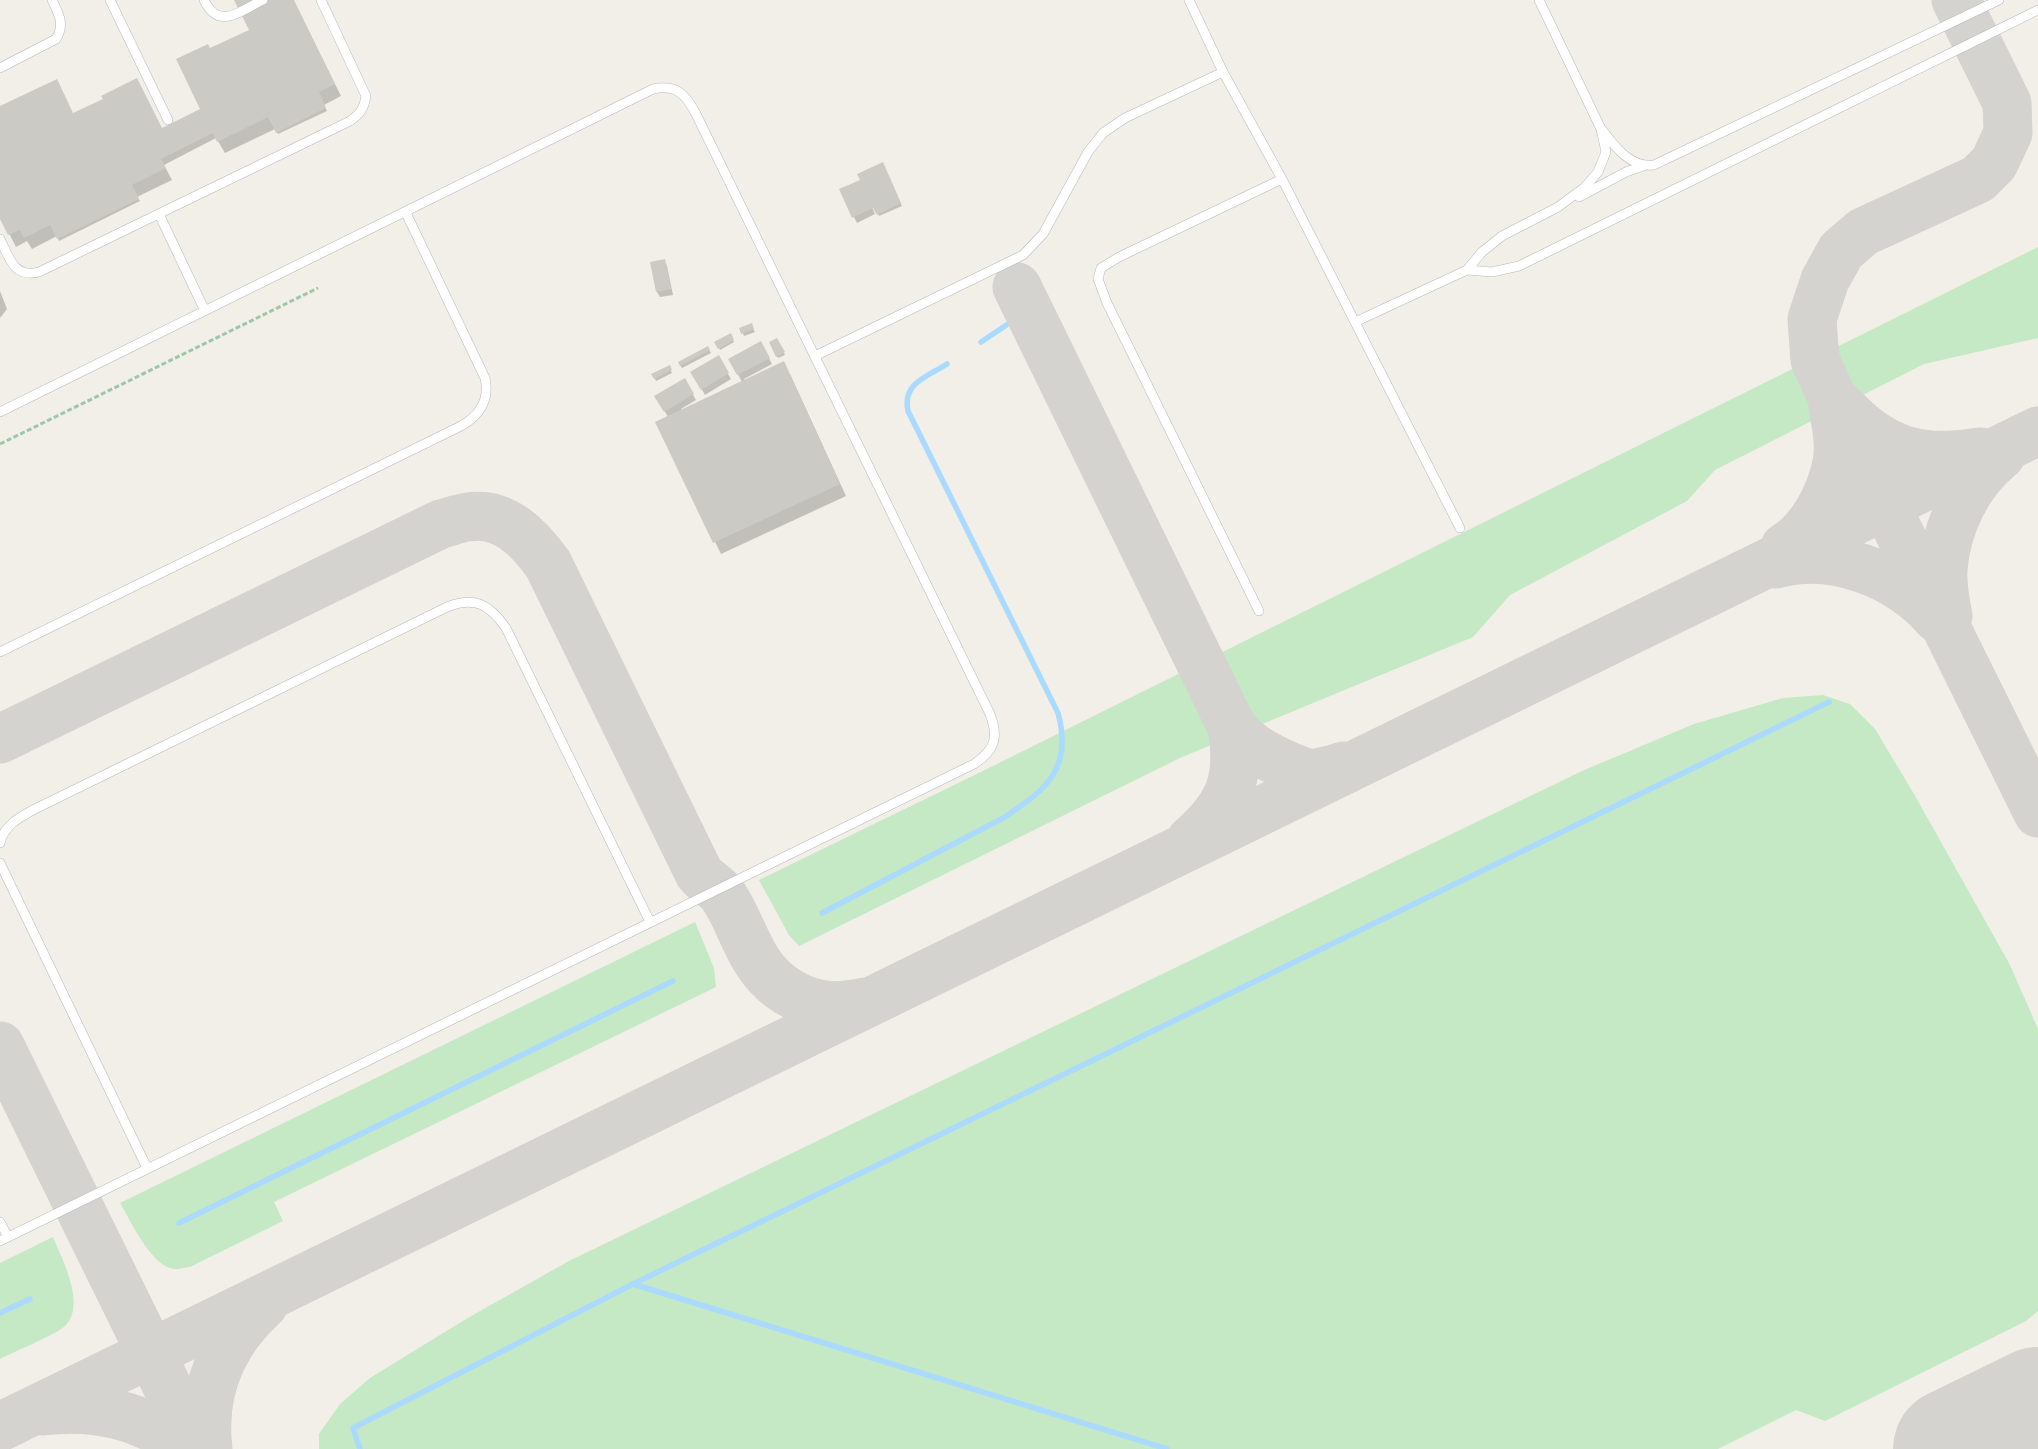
<!DOCTYPE html>
<html>
<head>
<meta charset="utf-8">
<style>
  body { margin:0 }
  canvas { display:block; background:#f1efe8 }
</style>
</head>
<body>
<canvas width="2038" height="1449"></canvas>
<script>
const context = document.querySelector('canvas').getContext('2d');
context.lineJoin = 'round';
function paint(path, color) {
  context.fillStyle = color;
  context.fill(path, 'evenodd');
}
function trace(path, color, width, dash) {
  context.strokeStyle = color;
  context.lineWidth = width;
  context.lineCap = dash ? 'butt' : 'round';
  context.setLineDash(dash || []);
  context.stroke(path);
}
paint(new Path2D(`
  M 2038,247 L 2038,338 L 1924,364 L 1715,470 L 1687,501 L 1510,595 L 1473,637 L 1182,757 L 799,946 L 789,935 L 759,880 L 991,767 Z
  M 1823,695 L 1850,704 L 1875,729 L 1914,794 L 2010,965 L 2038,1029 L 2038,1311 L 2026,1321 L 1825,1421 L 1796,1410 L 1718,1449 L 319,1449 L 319,1434 L 340,1404 L 370,1378 L 466,1319 L 569,1261 L 1582,771 L 1694,724 L 1783,698 Z
  M 695,922 L 714,968 L 716,987 L 274,1202 L 283,1221 L 192,1266 C 187,1267 181,1269 176,1269 C 152,1269 131,1221 120,1203 Z
  M 53,1237 C 62,1259 86,1304 66,1325 C 58,1334 13,1352 0,1359 L 0,1263 Z`), '#c5e8c5');
paint(new Path2D(`
  M 236,0 L 293,0 L 341,96 L 324,105 L 327,111 L 278,134 L 275,129 L 225,153 L 216,138 L 164,165 L 172,180 L 137,197 L 140,201 L 59,241 L 57,236 L 32,249 L 27,241 L 16,247 L 0,216 L 0,108 L 73,114 L 162,129 L 202,109 L 210,50 L 250,30 Z
  M 882,164 L 902,206 L 879,216 L 873,204 L 871,205 L 875,214 L 857,223 L 840,190 L 859,181 Z
  M 664,260 L 667,266 L 673,295 L 660,297 L 657,292 L 651,263 Z
  M 0,291 L 7,309 L 0,318 Z
  M 752,327 L 755,332 L 744,336 L 741,329 Z
  M 730,335 L 734,342 L 720,350 L 716,343 Z
  M 777,339 L 785,355 L 778,358 L 770,343 Z
  M 761,343 L 772,364 L 744,379 L 745,381 L 790,374 L 846,496 L 721,554 L 657,423 L 668,417 L 656,396 L 684,380 L 696,400 L 681,409 L 682,410 L 742,382 L 730,359 Z
  M 708,348 L 711,353 L 682,368 L 679,363 Z
  M 718,357 L 731,379 L 705,395 L 692,372 Z
  M 669,367 L 672,373 L 656,381 L 653,375 Z`), '#0003');
trace(new Path2D(`
  M 981,342 L 1008,324
  M 822,913 L 1005,817 C 1047,789 1073,768 1058,713 L 908,411 C 902,383 927,377 947,364
  M 179,1223 L 673,981
  M 633,1284 L 1167,1449
  M 0,1313 L 30,1299
  M 360,1449 L 353,1428 L 633,1284 L 1829,702`), '#aadaff', 5.5);
trace(new Path2D(`
  M 1956,0 L 2007,103 L 2008,133 L 1994,163 L 1978,179 L 1863,232 L 1841,251 L 1825,280 L 1812,319 L 1815,360 L 1831,395 L 2038,813
  M 1017,287 L 1232,727 C 1248,747 1267,757 1291,767 C 1296,769 1303,772 1309,773 C 1320,774 1334,769 1344,766
  M 1842,407 C 1882,451 1921,462 1980,452
  M 1785,547 C 1812,531 1831,494 1837,463 C 1840,446 1837,426 1833,409
  M 1776,564 C 1833,548 1900,575 1937,618
  M 1948,616 C 1945,601 1942,586 1943,570 C 1946,527 1967,482 2001,455
  M 0,739 L 441,524 C 450,522 459,518 468,517 C 504,511 529,538 548,564 L 699,873 C 706,882 718,887 724,897 C 736,915 743,937 754,956 C 777,996 820,1014 865,1002
  M 1191,840 C 1230,806 1241,779 1232,727
  M 0,1046 L 198,1449
  M 43,1411 C 92,1405 145,1414 183,1449
  M 2019,1417 L 2038,1406
  M 0,1427 L 2038,431
  M 208,1449 C 201,1391 221,1343 264,1304`), '#d4d3d0', 49);
trace(new Path2D(`
  M 1954,1449 L 2038,1408`), '#d4d3d0', 122);
paint(new Path2D(`
  M 234,0 L 294,0 L 335,84 L 319,92 L 326,108 L 276,133 L 268,117 L 217,142 L 213,133 L 161,159 L 166,168 L 132,185 L 139,199 L 57,239 L 50,225 L 24,238 L 20,230 L 8,235 L 0,219 L 0,106 L 57,79 L 73,113 L 103,99 L 101,96 L 137,78 L 162,128 L 200,109 L 176,59 L 208,44 L 210,48 L 249,30 Z
  M 883,162 L 901,203 L 877,215 L 873,208 L 852,218 L 839,189 L 860,180 L 857,174 Z
  M 665,259 L 671,289 L 656,292 L 650,262 Z
  M 752,323 L 754,329 L 741,334 L 739,328 Z
  M 731,333 L 734,340 L 718,349 L 714,342 Z
  M 777,338 L 785,352 L 776,357 L 769,342 Z
  M 761,341 L 770,358 L 737,375 L 728,359 Z
  M 708,346 L 710,350 L 680,366 L 678,362 Z
  M 719,355 L 729,373 L 701,390 L 690,372 Z
  M 784,361 L 840,484 L 713,543 L 655,422 Z
  M 670,365 L 672,370 L 654,379 L 651,374 Z
  M 685,378 L 694,394 L 664,412 L 654,396 Z`), '#cccac5');
const lane = new Path2D(`
  M 110,0 L 168,120
  M 204,0 C 219,31 240,11 263,0
  M 1189,0 L 1223,72 L 1282,179 L 1119,257 L 1101,268 L 1098,279 L 1107,303 L 1259,611
  M 0,68 L 56,39 C 65,25 59,14 52,0
  M 1603,131 C 1615,147 1631,168 1654,165 L 1999,0
  M 1282,179 L 1460,528
  M 1579,197 L 1626,172 L 1646,165
  M 159,214 L 205,311
  M 0,239 C 9,257 14,279 39,272 L 350,121 C 360,114 364,109 366,96 L 321,0
  M 1467,270 L 1492,272 L 1519,266 L 2038,10
  M 1355,322 L 1467,270 L 1482,252 L 1502,236 L 1558,207 L 1585,187 L 1598,172 L 1606,152 L 1601,129 L 1539,0
  M 815,356 L 1023,255 L 1043,234 L 1088,152 L 1103,133 L 1125,118 L 1223,72
  M 0,412 L 653,89 C 676,84 685,94 695,112 L 990,714 C 999,738 995,750 974,764 L 0,1241
  M 0,652 L 461,426 C 479,416 490,400 485,378 L 406,213
  M 0,843 C 4,825 20,817 35,809 L 447,607 C 475,596 489,604 506,628 L 650,922
  M 0,863 L 147,1168
  M 0,1222 L 8,1237`);
trace(lane, '#b5b8bc', 10);
trace(new Path2D(`
  M 0,444 L 318,288`), '#9cc7a9', 3, [5, 2.5]);
trace(lane, '#fff', 9);
</script>
</body>
</html>
